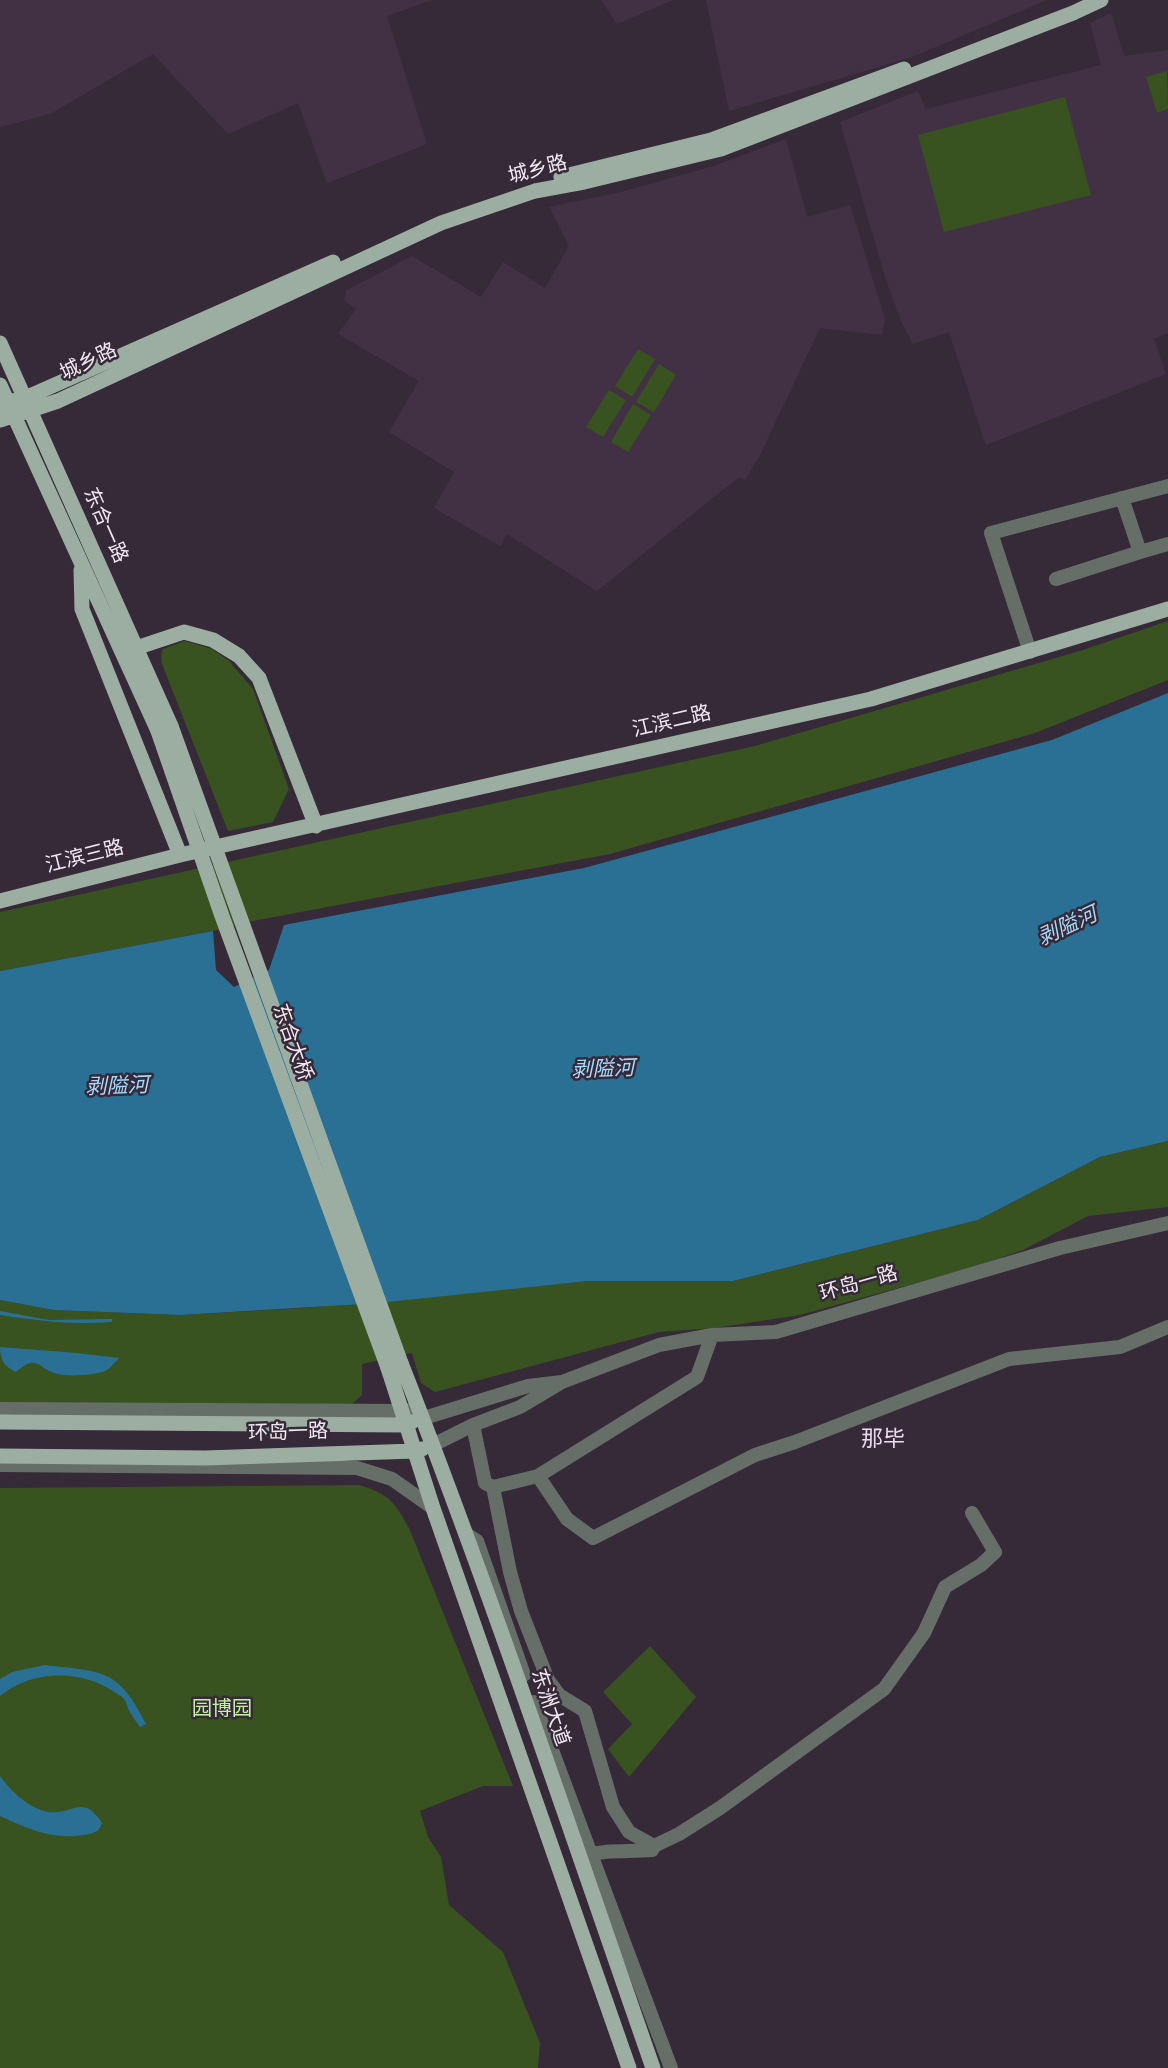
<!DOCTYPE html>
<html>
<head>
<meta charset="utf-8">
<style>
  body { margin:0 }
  canvas { display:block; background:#362938 }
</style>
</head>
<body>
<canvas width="1168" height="2068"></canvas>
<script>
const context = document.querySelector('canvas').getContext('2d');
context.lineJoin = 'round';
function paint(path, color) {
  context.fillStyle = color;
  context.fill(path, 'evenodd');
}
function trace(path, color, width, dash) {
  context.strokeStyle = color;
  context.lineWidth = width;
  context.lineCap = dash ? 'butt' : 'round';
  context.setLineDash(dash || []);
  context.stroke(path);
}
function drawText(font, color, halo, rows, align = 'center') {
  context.font = font + ' "Source Sans 3","Noto Sans SC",sans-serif';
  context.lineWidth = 5;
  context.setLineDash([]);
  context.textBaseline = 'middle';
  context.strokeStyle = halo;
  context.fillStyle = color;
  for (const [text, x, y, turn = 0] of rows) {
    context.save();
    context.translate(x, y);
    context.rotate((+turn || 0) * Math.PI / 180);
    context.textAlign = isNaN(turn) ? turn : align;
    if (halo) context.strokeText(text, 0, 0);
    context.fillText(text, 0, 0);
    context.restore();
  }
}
paint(new Path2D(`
  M 0,0 L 432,0 L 387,16 L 427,144 L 327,183 L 298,103 L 228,134 L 153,54 L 50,114 L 0,127 Z
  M 601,0 L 673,0 L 617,24 Z
  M 706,0 L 1047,0 L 912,57 L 729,111 Z
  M 1111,13 L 1124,56 L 1168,50 L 1168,333 L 1154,339 L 1166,374 L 986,445 L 949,332 L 913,344 L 901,321 L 885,277 L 840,122 L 918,91 L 926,109 L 1101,65 L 1090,23 Z
  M 786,139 L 807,217 L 850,205 L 885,319 L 882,335 L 820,328 L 760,455 L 745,480 L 739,477 L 597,591 L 507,534 L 500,546 L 434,508 L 454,472 L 389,432 L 419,381 L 338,334 L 356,309 L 344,300 L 347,290 L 412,256 L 481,297 L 503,262 L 545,288 L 569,246 L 549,207 L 617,193 L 714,166 Z`), '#423144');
paint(new Path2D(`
  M 1167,71 L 1168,109 L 1157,113 L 1146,77 Z
  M 1065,97 L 1091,195 L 944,232 L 918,135 Z
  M 638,349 L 655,359 L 632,397 L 615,386 Z
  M 659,364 L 676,375 L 654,412 L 636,402 Z
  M 609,390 L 626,400 L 603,437 L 586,427 Z
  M 633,404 L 651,415 L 628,452 L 611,442 Z
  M 1168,621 L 1168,680 L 1035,733 L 610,854 L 253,921 L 213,931 L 0,971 L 0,912 L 755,746 L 1083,650 Z
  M 185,641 L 212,649 L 229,661 L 253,689 L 289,789 L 273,822 L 228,831 L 162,664 L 161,655 L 163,649 Z
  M 1168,1141 L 1168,1207 L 1088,1216 L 1023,1250 L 974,1267 L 800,1315 L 715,1328 L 659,1332 L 435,1392 L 421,1383 L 412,1353 L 362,1364 L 362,1395 L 351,1405 L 0,1403 L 0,1300 L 53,1310 L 181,1315 L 304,1308 L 588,1281 L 733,1281 L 978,1220 L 1100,1157 Z
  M 359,1485 C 389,1494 394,1501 409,1528 L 513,1786 L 483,1786 L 420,1811 L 428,1837 L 441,1857 L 449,1905 L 503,1952 L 540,2043 L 538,2068 L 0,2068 L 0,1488 Z
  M 650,1646 L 696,1697 L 629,1777 L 608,1749 L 632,1724 L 603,1692 Z`), '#385220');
paint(new Path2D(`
  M 1168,693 L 1168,1141 L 1100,1157 L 978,1220 L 733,1281 L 588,1281 L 378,1303 L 181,1315 L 53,1310 L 0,1300 L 0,971 L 213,931 L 216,970 L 234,987 L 269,970 L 284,925 L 584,868 L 1052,740 Z
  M 0,1311 L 49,1320 L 112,1319 L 112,1322 C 73,1325 39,1321 0,1315 Z
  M 0,1347 L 77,1353 L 119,1358 C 115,1362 110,1369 105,1371 C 95,1375 68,1377 58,1374 C 38,1370 39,1352 16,1372 C 4,1366 0,1360 0,1347 Z
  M 45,1665 C 103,1672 118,1668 146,1724 L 140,1727 C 137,1722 132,1717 130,1712 C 127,1708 127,1702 124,1699 C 122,1696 116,1693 113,1691 C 80,1669 31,1670 0,1696 L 0,1679 L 12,1672 Z
  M 0,1776 C 11,1791 29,1809 49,1812 C 73,1815 83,1793 102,1823 C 99,1833 93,1833 84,1835 C 51,1840 29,1829 0,1816 Z`), '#2a7095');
trace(new Path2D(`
  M 1122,498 L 1140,552 L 1168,544
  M 1056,579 L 1140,552
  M 1030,652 L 991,533 L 1168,486
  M 562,1382 L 659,1345 L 712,1335 L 776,1332 L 1060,1248 L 1168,1223
  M 0,1409 L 404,1411 L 419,1408
  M 424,1418 L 528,1386 L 562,1382 L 520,1407 L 473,1425 L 433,1445
  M 473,1425 L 485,1483 L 493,1487 L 538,1476 L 567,1519 L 593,1538 L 755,1455 L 795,1442 L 1009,1359 L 1120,1347 L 1168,1327
  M 0,1465 L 357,1468 L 392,1479 L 433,1508
  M 538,1476 L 697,1377 L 712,1335
  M 493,1487 L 510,1572 L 521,1611 L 548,1680 L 559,1695 L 585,1711 L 613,1807 L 629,1832 L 654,1846 L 652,1850 C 628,1852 607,1849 585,1856
  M 465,1533 L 477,1541 L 524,1675
  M 534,1702 L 671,2068
  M 654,1846 L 679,1834 L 720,1808 L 884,1689 L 924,1633 L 945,1587 L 981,1565 L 995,1552 L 972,1513`), '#666e68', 14);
trace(new Path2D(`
  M 561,177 L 711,140 L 904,69
  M 0,343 L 171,726
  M 0,385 L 158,731
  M 0,407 L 8,402 L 25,398 L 333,262
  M 0,420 L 58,401 L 441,223 L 535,191 L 584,182 L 721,149 L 1073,13 L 1101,0
  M 81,570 L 82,609 L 180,855
  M 136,648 L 184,632 L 213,640 L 239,656 L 259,678 L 316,826
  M 0,901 L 180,855 L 871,699 L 1168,609
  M 401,1363 C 492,1595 571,1833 653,2068
  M 388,1368 L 433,1508 L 629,2068
  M 0,1422 L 405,1425 L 412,1422
  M 0,1456 L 205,1458 L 415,1451 L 422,1449`), '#9caea2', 15);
trace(new Path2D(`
  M 171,726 L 401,1363
  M 158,731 L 222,916 L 388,1368`), '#9caea2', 15);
drawText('20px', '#f0e8f1', '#362938', [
  ["城乡路",538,171,-14],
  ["城乡路",89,363,-25],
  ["东合一路",104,526,66],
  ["江滨二路",672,723,-13],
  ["江滨三路",85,858,-14],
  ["东合大桥",291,1043,70],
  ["环岛一路",859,1285,-16],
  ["环岛一路",288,1434,-2],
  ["东洲大道",549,1708,71]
]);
drawText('20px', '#c2f29e', '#362938', [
  ["园博园",222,1711]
]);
drawText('italic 21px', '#a3d9fa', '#362938', [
  ["剥隘河",1068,928,-25],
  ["剥隘河",603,1071,-2],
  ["剥隘河",117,1088,-2]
]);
drawText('22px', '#ebdaed', '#362938', [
  ["那毕",883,1441]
]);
</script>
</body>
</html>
